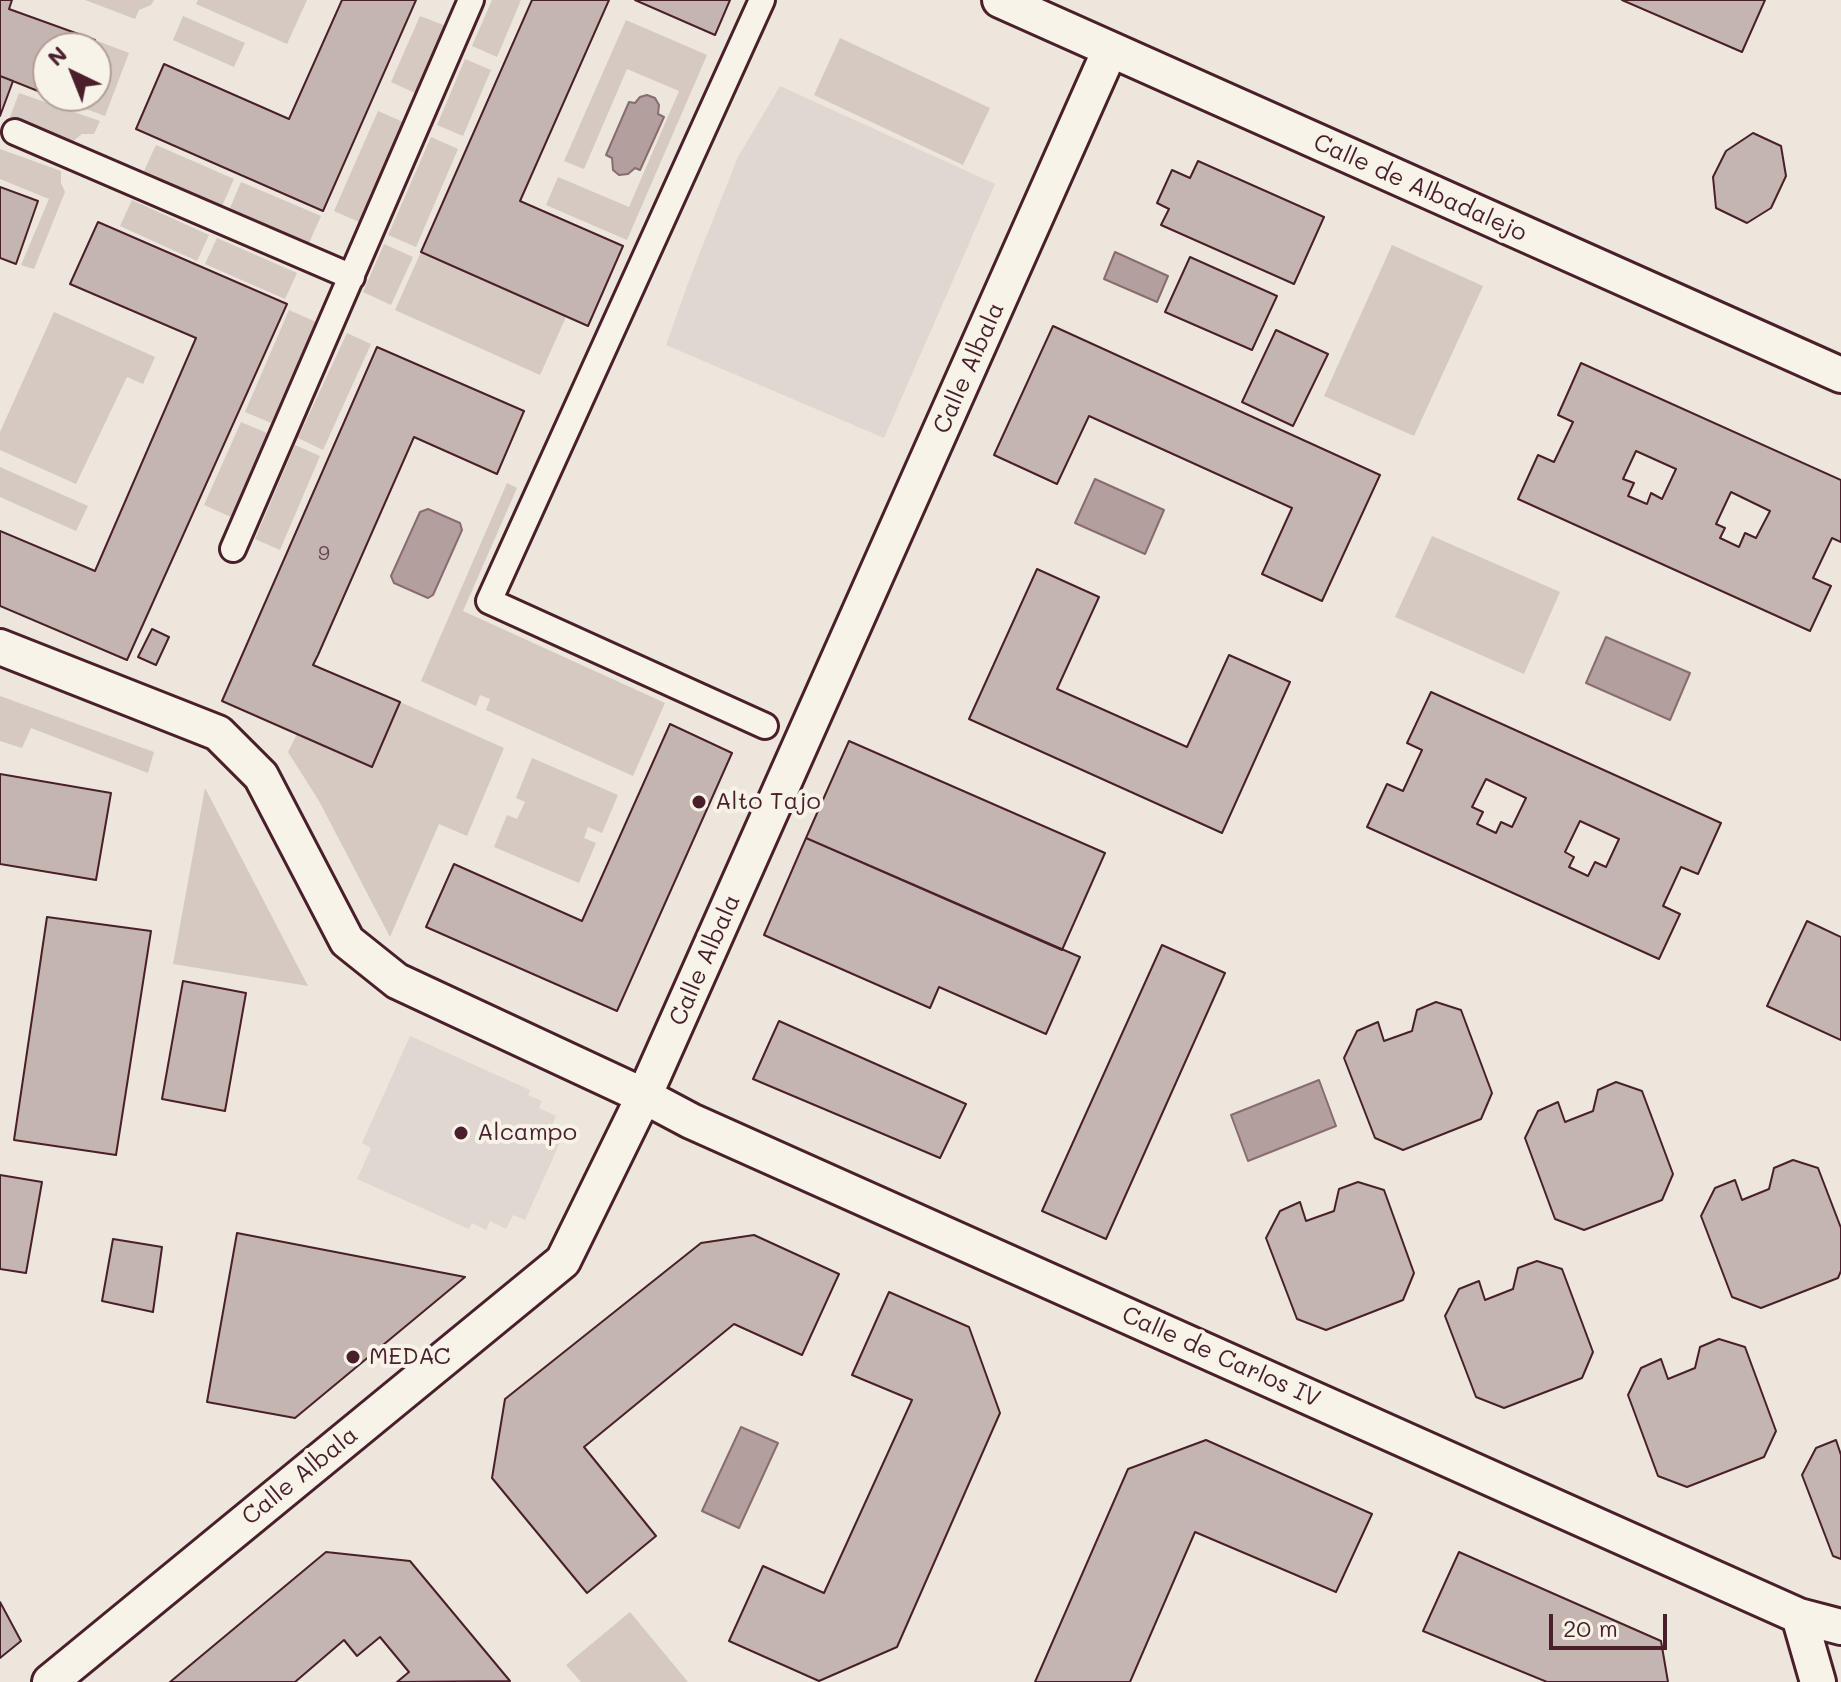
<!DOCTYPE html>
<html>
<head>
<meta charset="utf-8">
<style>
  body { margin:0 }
  #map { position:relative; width:1841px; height:1682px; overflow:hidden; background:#ece6dd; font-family:Mali,sans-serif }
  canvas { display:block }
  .north { position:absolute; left:32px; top:32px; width:80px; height:80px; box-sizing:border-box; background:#f7f3e8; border:2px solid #b29e9c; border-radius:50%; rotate:317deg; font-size:22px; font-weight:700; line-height:32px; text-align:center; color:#4a1f2b }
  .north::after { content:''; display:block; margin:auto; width:28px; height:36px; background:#4a1f2b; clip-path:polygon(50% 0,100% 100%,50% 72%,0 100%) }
  .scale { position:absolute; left:1549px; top:1614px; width:118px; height:36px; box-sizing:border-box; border:4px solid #4a1f2b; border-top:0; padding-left:10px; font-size:24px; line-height:28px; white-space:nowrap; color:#4a1f2b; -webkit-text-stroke:6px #f7f3e8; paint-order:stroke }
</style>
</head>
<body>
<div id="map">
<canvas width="1841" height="1682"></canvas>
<div class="north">N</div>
<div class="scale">20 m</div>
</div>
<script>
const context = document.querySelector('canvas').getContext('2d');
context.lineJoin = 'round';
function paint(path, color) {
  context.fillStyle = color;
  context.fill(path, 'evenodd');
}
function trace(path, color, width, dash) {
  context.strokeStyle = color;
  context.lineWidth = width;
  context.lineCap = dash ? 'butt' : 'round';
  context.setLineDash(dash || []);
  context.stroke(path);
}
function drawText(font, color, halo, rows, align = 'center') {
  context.font = font + ' Mali,sans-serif';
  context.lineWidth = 8;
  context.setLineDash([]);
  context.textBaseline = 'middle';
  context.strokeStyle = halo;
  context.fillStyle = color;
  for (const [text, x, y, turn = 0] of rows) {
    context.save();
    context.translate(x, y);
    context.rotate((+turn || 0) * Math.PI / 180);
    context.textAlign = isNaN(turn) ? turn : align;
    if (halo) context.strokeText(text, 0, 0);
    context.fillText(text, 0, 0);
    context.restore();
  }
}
paint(new Path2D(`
  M 780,86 L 995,184 L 884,438 L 666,345 L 691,275 L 738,157 Z
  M 410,1036 L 530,1090 L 528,1095 L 542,1101 L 539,1108 L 556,1116 L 550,1130 L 563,1136 L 525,1220 L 513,1215 L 506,1229 L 490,1221 L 486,1230 L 472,1223 L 469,1229 L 357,1179 L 371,1148 L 362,1143 Z`), '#e0d7d0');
paint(new Path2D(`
  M 85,0 L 154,0 L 151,5 L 139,10 L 135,19 Z
  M 198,0 L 307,0 L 287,44 L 196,4 Z
  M 492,0 L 521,0 L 497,57 L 472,46 Z
  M 183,16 L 245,43 L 234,67 L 173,40 Z
  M 420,16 L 446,26 L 417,94 L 391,82 Z
  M 626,20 L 707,55 L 627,240 L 546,205 L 558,177 L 629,207 L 679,91 L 627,69 L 584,169 L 564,161 Z
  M 840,38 L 990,108 L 963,165 L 814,95 Z
  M 95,40 L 129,53 L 105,116 L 70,103 L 73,96 L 96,96 L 96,48 L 92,48 Z
  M 465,59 L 491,70 L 463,136 L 437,125 Z
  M 19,93 L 100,121 L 94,134 L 82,134 L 72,142 L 10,117 Z
  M 378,111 L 403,122 L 359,222 L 334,211 Z
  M 431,137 L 458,149 L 416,247 L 388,235 Z
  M 156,145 L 234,179 L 222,206 L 144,171 Z
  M 0,149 L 61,171 L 61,183 L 65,192 L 34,269 L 21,265 L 49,199 L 0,179 Z
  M 241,182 L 321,216 L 309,243 L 230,208 Z
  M 132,200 L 209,235 L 197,261 L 120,226 Z
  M 217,238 L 297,273 L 285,299 L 205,264 Z
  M 384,244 L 413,257 L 391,305 L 363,292 Z
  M 1392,245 L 1483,286 L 1414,436 L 1324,396 Z
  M 421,252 L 566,317 L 540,375 L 395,310 Z
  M 289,310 L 316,322 L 271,423 L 245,412 Z
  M 54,312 L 155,357 L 143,384 L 127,377 L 76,484 L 0,450 L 0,432 Z
  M 347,333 L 371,344 L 323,450 L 298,438 Z
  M 241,422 L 267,433 L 231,517 L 204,505 Z
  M 295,445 L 320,456 L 280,550 L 255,539 Z
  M 0,467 L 88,506 L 76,531 L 0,497 Z
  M 507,483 L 517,488 L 463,611 L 665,703 L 633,776 L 486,710 L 490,699 L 480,695 L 476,706 L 421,681 Z
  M 1432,536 L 1560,592 L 1524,674 L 1395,617 Z
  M 0,696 L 154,752 L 148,773 L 31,728 L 22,748 L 0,741 Z
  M 400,702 L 504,748 L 467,836 L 439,824 L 390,937 L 319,801 L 288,752 L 297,734 L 371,766 Z
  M 532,758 L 618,795 L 602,833 L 588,827 L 584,838 L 596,843 L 579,883 L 494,847 L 507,815 L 517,819 L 525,802 L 516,798 Z
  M 205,788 L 308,986 L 173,964 Z
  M 630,1612 L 688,1682 L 581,1682 L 566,1665 Z`), '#d5c9c2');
const water = new Path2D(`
  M 647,95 L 655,98 L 659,105 L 658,114 L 664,117 L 640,170 L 635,168 L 628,174 L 619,175 L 613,170 L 612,158 L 606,155 L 629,102 L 635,103 L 640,97 Z
  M 1115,252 L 1168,276 L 1157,302 L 1104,279 Z
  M 1095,479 L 1164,510 L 1145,554 L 1075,523 Z
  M 428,509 L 460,523 L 462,530 L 433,595 L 428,598 L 394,583 L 391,576 L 420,512 Z
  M 1606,637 L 1690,673 L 1670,720 L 1586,683 Z
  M 1319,1080 L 1336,1126 L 1248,1161 L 1231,1115 Z
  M 741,1427 L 778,1443 L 739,1528 L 702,1511 Z`);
paint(water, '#b39f9d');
trace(water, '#896c6f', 2);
const building = new Path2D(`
  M 0,0 L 12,0 L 9,9 L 95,40 L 92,48 L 48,48 L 48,95 L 0,76 Z
  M 342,0 L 416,0 L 323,211 L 136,129 L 164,64 L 289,119 Z
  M 532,0 L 609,0 L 520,201 L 623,246 L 588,326 L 421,252 Z
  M 635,0 L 730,0 L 715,35 Z
  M 1622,0 L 1765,0 L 1742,52 Z
  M 0,76 L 13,81 L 0,116 Z
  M 52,96 L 73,96 L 70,103 Z
  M 1753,133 L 1781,146 L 1786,176 L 1771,208 L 1747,223 L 1716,208 L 1713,177 L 1726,151 Z
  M 1198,161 L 1324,217 L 1294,284 L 1161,225 L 1169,209 L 1157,203 L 1172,170 L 1190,178 Z
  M 0,187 L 38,201 L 16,264 L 0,258 Z
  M 98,222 L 287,304 L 127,660 L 0,606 L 0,531 L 95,571 L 196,338 L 70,284 Z
  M 1190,257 L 1277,296 L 1252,350 L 1165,312 Z
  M 1053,326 L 1380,475 L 1322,601 L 1262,574 L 1292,508 L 1089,416 L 1057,484 L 994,455 Z
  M 1276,330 L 1328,354 L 1293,426 L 1242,402 Z
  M 377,347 L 524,411 L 497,474 L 414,437 L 318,655 L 313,665 L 400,702 L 372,767 L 222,701 Z
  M 1581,363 L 1841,480 L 1841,542 L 1832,538 L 1813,578 L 1831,586 L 1810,631 L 1518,499 L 1538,455 L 1554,462 L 1573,422 L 1558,415 ZM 1636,451 L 1676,469 L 1662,499 L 1651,493 L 1647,504 L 1628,496 L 1634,483 L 1623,479 ZM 1731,492 L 1770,511 L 1756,538 L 1745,533 L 1739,547 L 1720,538 L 1725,528 L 1716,524 Z
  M 1037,569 L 1099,597 L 1057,689 L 1187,747 L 1229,655 L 1290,682 L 1222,833 L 969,719 Z
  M 152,629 L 169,637 L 156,665 L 138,657 Z
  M 1431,692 L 1721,823 L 1698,874 L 1681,867 L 1663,906 L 1680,914 L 1659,959 L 1367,827 L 1387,784 L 1403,791 L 1422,750 L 1407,743 ZM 1486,779 L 1526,798 L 1512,827 L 1501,822 L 1496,833 L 1477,824 L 1483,812 L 1472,807 ZM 1580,821 L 1619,839 L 1606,867 L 1595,862 L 1588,876 L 1569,867 L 1574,857 L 1565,852 Z
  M 670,724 L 732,753 L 617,1011 L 426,927 L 454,864 L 582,921 Z
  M 849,741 L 1105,853 L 1062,950 L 806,838 Z
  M 0,774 L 111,793 L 96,880 L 0,864 Z
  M 806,838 L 1080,957 L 1046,1034 L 939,987 L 930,1008 L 764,935 Z
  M 47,917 L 151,931 L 116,1155 L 14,1140 Z
  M 1807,921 L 1841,937 L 1841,1040 L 1767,1006 Z
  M 1162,945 L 1225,973 L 1106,1239 L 1042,1211 Z
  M 183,981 L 246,993 L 225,1111 L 162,1099 Z
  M 1436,1002 L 1461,1010 L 1492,1093 L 1481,1119 L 1403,1150 L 1375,1138 L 1344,1058 L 1357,1031 L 1378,1022 L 1384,1041 L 1412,1031 L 1417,1010 Z
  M 779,1021 L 966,1104 L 940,1158 L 753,1079 Z
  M 1616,1082 L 1642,1091 L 1673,1174 L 1662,1200 L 1584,1230 L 1555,1219 L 1525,1138 L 1538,1111 L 1558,1102 L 1565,1122 L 1593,1111 L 1598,1090 Z
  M 1793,1160 L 1818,1168 L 1841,1228 L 1841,1271 L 1838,1278 L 1761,1308 L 1732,1297 L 1701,1216 L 1715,1188 L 1735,1180 L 1742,1200 L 1769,1189 L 1774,1168 Z
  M 0,1175 L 42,1182 L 26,1273 L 0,1269 Z
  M 1358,1182 L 1384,1190 L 1414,1273 L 1403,1300 L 1326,1330 L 1297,1319 L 1266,1238 L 1280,1211 L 1300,1202 L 1306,1221 L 1334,1211 L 1339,1189 Z
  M 237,1233 L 465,1277 L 295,1418 L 207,1402 Z
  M 754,1235 L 839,1274 L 802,1355 L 734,1324 L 584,1447 L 656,1536 L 587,1593 L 492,1478 L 505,1399 L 701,1243 Z
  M 113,1239 L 162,1247 L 153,1312 L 102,1301 Z
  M 1537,1261 L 1562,1269 L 1593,1352 L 1582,1378 L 1504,1408 L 1476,1397 L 1445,1316 L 1459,1289 L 1479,1281 L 1485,1300 L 1513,1289 L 1518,1268 Z
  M 889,1292 L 969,1327 L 1000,1413 L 897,1647 L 819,1681 L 729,1641 L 763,1566 L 824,1593 L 912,1400 L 852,1375 Z
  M 1719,1339 L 1745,1347 L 1776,1431 L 1764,1457 L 1687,1487 L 1658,1476 L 1628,1395 L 1641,1368 L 1661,1359 L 1668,1379 L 1695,1368 L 1700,1347 Z
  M 1206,1440 L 1372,1514 L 1336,1592 L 1195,1532 L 1130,1682 L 1035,1682 L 1128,1469 Z
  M 1836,1440 L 1841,1455 L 1841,1559 L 1833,1556 L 1802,1475 L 1816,1448 Z
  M 326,1552 L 410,1561 L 510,1681 L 397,1682 L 409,1672 L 380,1637 L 357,1656 L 344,1640 L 295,1682 L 170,1682 Z
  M 1459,1552 L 1661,1641 L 1668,1682 L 1547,1682 L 1423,1631 Z
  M 0,1602 L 21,1641 L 0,1658 Z`);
paint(building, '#c4b5b0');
trace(building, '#4a1f2b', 2);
const pedestrian = new Path2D(`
  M 762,0 L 489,601 L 765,726
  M 15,132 L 352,277
  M 233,549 L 471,0`);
const minor = new Path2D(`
  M 1000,0 L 1841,375
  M 0,647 L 218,733 L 261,776 L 347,941 L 397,981 L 644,1096 L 691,1121 L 1799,1616 L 1841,1627
  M 1799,1616 L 1818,1682
  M 50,1682 L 563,1261 L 644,1096 L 1110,50`);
trace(pedestrian, '#4a1f2b', 30);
trace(minor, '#4a1f2b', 40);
trace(pedestrian, '#f7f3e8', 24);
trace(minor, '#f7f3e8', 34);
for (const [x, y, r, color] of [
  [699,802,8,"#4a1f2b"],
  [461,1133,8,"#4a1f2b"],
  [353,1357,8,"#4a1f2b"]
]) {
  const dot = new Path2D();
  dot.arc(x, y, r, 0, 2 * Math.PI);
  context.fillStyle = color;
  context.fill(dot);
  trace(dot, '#f7f3e8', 3);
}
drawText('20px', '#68444c', null, [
  ["9",324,554]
]);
drawText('24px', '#4a1f2b', '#f7f3e8', [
  ["Calle de Albadalejo",1420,188,24],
  ["Calle Albala",969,368,-66],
  ["Calle Albala",705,960,-66],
  ["Calle de Carlos IV",1221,1357,24],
  ["Calle Albala",300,1476,-39]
]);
drawText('24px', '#4a1f2b', '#f7f3e8', [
  ["Alto Tajo",715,802],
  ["Alcampo",477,1133],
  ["MEDAC",369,1357]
], 'left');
</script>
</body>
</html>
